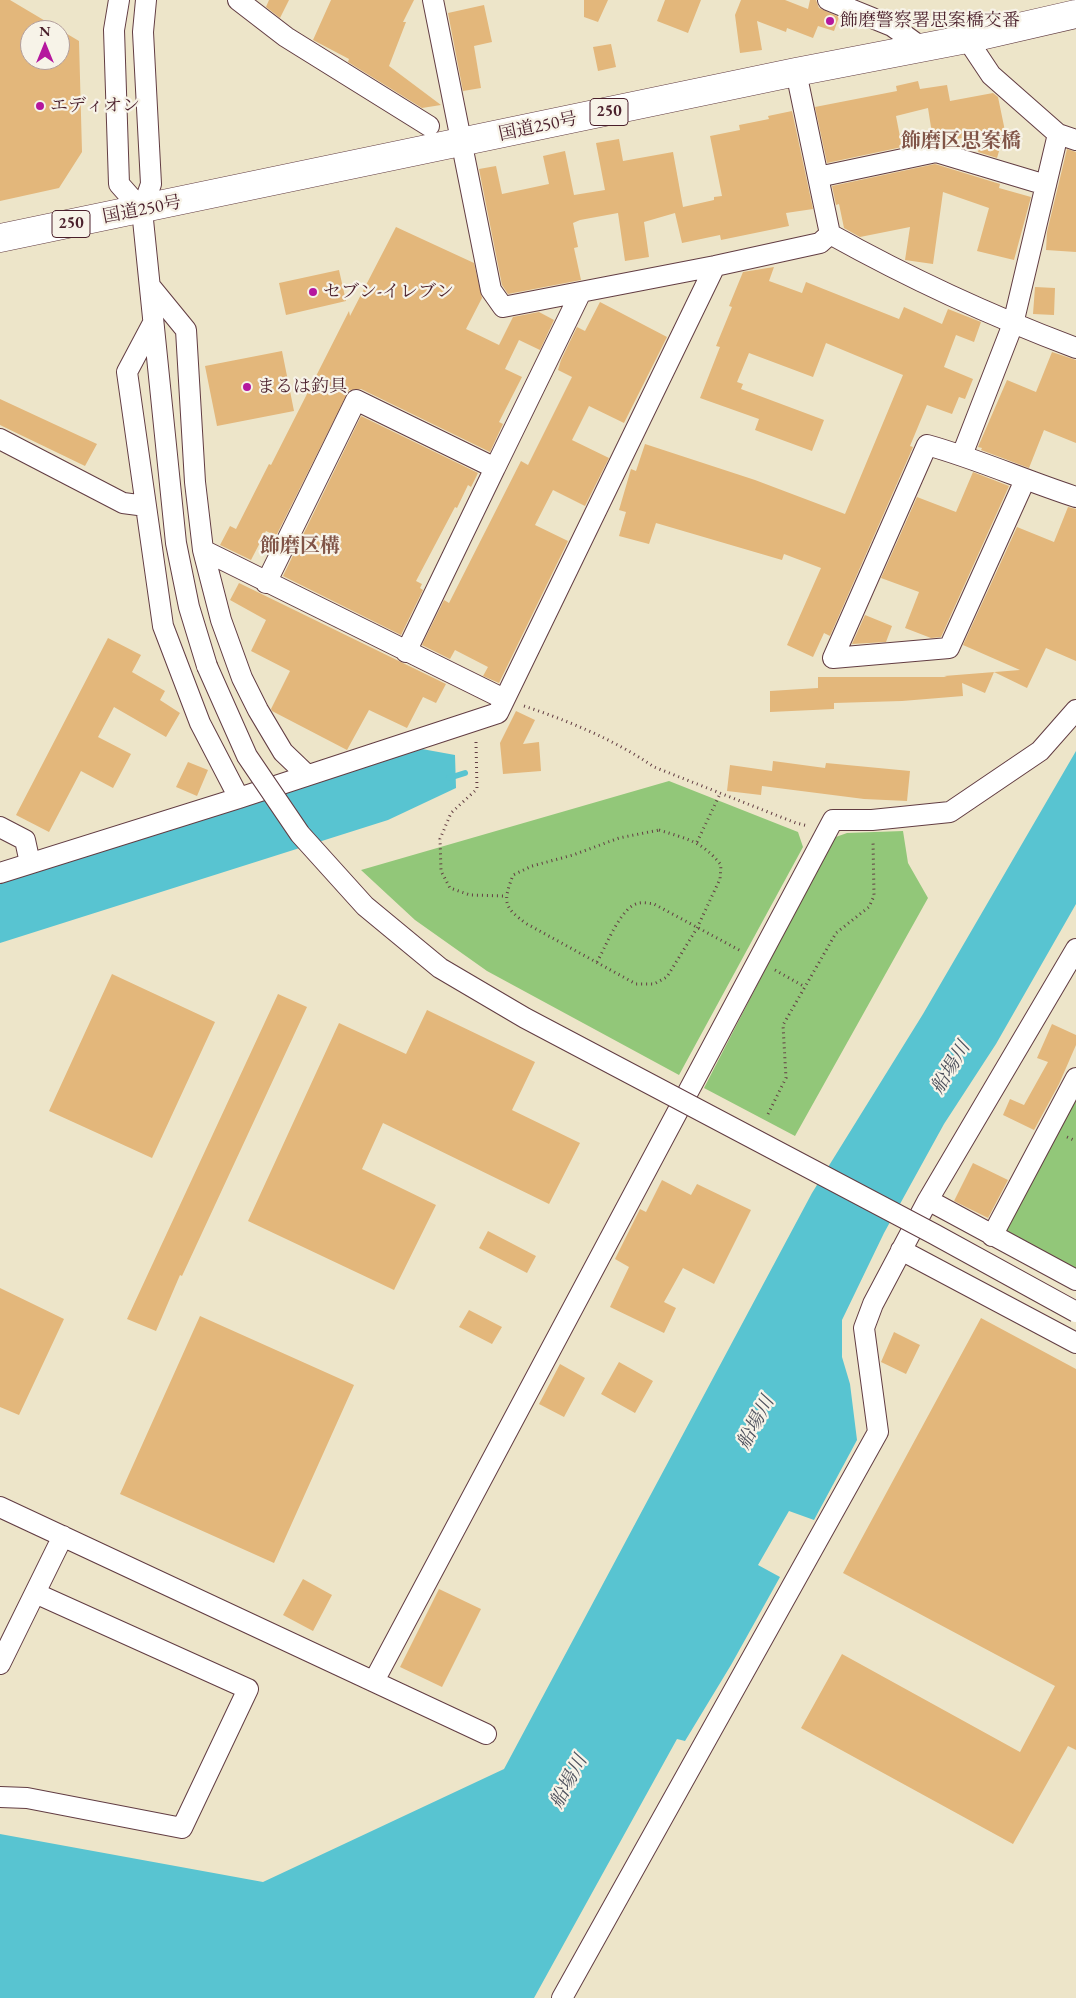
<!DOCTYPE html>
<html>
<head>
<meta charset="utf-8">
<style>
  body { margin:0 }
  #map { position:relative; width:1076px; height:1998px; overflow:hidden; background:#ede5c9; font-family:"EB Garamond",serif }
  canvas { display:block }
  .north { position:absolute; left:20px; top:20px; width:50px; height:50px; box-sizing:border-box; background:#f7f3e8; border:1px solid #b29e9c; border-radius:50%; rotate:0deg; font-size:14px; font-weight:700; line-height:20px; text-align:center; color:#4a1f2b }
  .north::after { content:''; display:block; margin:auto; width:18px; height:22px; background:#b5179e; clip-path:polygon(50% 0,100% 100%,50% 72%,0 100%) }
</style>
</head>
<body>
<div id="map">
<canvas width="1076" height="1998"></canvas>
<div class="north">N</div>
</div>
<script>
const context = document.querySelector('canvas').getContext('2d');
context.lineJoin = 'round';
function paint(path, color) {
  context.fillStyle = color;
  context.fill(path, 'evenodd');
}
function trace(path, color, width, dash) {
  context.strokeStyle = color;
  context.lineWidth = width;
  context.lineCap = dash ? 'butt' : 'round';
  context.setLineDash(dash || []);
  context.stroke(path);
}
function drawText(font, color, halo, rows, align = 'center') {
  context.font = font + ' "EB Garamond","Noto Serif JP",serif';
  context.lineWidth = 4.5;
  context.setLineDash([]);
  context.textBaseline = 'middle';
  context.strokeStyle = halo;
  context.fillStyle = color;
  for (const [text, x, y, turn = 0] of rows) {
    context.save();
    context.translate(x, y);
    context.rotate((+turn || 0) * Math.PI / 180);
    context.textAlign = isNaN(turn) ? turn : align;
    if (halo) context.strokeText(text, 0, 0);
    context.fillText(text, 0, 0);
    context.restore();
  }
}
paint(new Path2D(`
  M 669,781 L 798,832 L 803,847 L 679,1075 L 487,971 L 415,920 L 361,870 Z
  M 903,831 L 908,863 L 928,898 L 795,1136 L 704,1088 L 833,838 L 847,833 Z
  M 1076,1088 L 1076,1274 L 1003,1235 Z`), '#92c779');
paint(new Path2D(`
  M 422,749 L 455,755 L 456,788 L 388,820 L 0,943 L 0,883 Z
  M 1076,751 L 1076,904 L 996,1044 L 944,1124 L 884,1233 L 842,1320 L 842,1357 L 850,1384 L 857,1440 L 814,1520 L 789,1511 L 758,1565 L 780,1577 L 731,1665 L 685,1741 L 677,1739 L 534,1998 L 0,1998 L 0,1834 L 263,1882 L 504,1769 L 812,1193 L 923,1014 Z`), '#58c4d1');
trace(new Path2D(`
  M 449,778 L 465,773`), '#58c4d1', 6);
paint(new Path2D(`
  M 0,0 L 10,0 L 79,41 L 82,152 L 59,188 L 0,201 ZM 30,30 L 60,30 L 60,60 L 30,60 Z
  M 269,0 L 289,0 L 280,18 L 266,7 Z
  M 331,0 L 414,0 L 403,22 L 406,22 L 389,66 L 441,105 L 422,108 L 348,62 L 349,59 L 313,40 Z
  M 584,0 L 608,0 L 598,22 L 584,17 Z
  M 665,0 L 701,0 L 688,33 L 657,21 Z
  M 741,0 L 785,0 L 808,9 L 810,0 L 816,0 L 819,8 L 839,17 L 834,31 L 818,26 L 813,38 L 787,28 L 786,32 L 757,21 L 762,50 L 740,53 L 735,15 Z
  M 484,5 L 492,42 L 474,46 L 481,88 L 463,91 L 448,13 Z
  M 611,44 L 616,67 L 598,71 L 593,47 Z
  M 918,81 L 920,89 L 947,85 L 950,101 L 993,93 L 998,97 L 1005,131 L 997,158 L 978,152 L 983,135 L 942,141 L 933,140 L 928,108 L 896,116 L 902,147 L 827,163 L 815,107 L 897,91 L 896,86 Z
  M 792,111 L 813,209 L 786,213 L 789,226 L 721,240 L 720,235 L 682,243 L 675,213 L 644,222 L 649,257 L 625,261 L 618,213 L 580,220 L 573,223 L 578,247 L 574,248 L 581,280 L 508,294 L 502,285 L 479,169 L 496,166 L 502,194 L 549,184 L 543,156 L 565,151 L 574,195 L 605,190 L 596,143 L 619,139 L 623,161 L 673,152 L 683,207 L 714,200 L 714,197 L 722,196 L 710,136 L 740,130 L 739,125 L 769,119 L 768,116 Z
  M 1067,149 L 1076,152 L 1076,252 L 1046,250 L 1047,232 Z
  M 935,164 L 1000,184 L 999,188 L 1031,197 L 1014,260 L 977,251 L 989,208 L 943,192 L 933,264 L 905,260 L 910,227 L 860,237 L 844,228 L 839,204 L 836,205 L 832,186 Z
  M 396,227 L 474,263 L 482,298 L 466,329 L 499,345 L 513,317 L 539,312 L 554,320 L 540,350 L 519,340 L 505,369 L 522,377 L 499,422 L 503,424 L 490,452 L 361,389 L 349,390 L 276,536 L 266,531 L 251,560 L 220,545 L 230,526 L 236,529 L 269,464 L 271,465 L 349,311 L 350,316 Z
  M 774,267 L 769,281 L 802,293 L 806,282 L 899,319 L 904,307 L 942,324 L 948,309 L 981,322 L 974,342 L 956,335 L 944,367 L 973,379 L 965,399 L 959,397 L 952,414 L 927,405 L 910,446 L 913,447 L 830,636 L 824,633 L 813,657 L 787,645 L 821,568 L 784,554 L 782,560 L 656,523 L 649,544 L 619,536 L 626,512 L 619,510 L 631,469 L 636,471 L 645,444 L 755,480 L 845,514 L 903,375 L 826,343 L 813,377 L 749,353 L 737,382 L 743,384 L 741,389 L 824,420 L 812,451 L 755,430 L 759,419 L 700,398 L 720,347 L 716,346 L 732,307 L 729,306 L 743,272 Z
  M 339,270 L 346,301 L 286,315 L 279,283 Z
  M 1035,287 L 1055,288 L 1054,315 L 1033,314 Z
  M 600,302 L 667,337 L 624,423 L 589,406 L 572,440 L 609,458 L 585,506 L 553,490 L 535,525 L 568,541 L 499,683 L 483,676 L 488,667 L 455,650 L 450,659 L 422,645 L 444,600 L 449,603 L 521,461 L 528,465 L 572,377 L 558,370 L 561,360 L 577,327 L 585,331 Z
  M 282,351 L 294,411 L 217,426 L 205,366 Z
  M 1052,352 L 1076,360 L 1076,443 L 1044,430 L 1029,468 L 981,450 L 982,448 L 978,447 L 1007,380 L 1036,392 Z
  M 0,399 L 97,444 L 85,466 L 0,425 Z
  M 361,416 L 478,473 L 471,487 L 468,485 L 457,508 L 455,507 L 416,581 L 422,584 L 420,588 L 423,590 L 401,635 L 283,576 Z
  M 973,472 L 1009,486 L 941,637 L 931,638 L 905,628 L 919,592 L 881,578 L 917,497 L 956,512 Z
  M 1068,507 L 1076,509 L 1076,661 L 1046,648 L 1027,688 L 994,672 L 985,693 L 962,683 L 963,696 L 902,701 L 834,703 L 834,709 L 770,712 L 770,691 L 818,688 L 818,677 L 947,677 L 944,676 L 1020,670 L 963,645 L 1017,527 L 1054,542 Z
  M 239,583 L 446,684 L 436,703 L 423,697 L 407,728 L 369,710 L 347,750 L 272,711 L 271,709 L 290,671 L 251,651 L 266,620 L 230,600 Z
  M 865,615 L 892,626 L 886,642 L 852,644 Z
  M 108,638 L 141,655 L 132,672 L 165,691 L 160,700 L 180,713 L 166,737 L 114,707 L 98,737 L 131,754 L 113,788 L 81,771 L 49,832 L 16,815 Z
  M 516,711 L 535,720 L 523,744 L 539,742 L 541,771 L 503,774 L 500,743 Z
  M 773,761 L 825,768 L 826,763 L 910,771 L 907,801 L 864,799 L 762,786 L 761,795 L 727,791 L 730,765 L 772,771 Z
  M 188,762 L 208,770 L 197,796 L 176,787 Z
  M 112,974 L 215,1022 L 152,1158 L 49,1111 Z
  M 278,994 L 307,1007 L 182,1276 L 180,1275 L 156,1331 L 127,1319 Z
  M 427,1010 L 535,1062 L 512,1110 L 580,1143 L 549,1204 L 383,1123 L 362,1169 L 436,1205 L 394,1290 L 248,1221 L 339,1023 L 406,1054 Z
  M 1052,1024 L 1076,1035 L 1076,1045 L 1059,1084 L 1034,1130 L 1003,1115 L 1010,1099 L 1024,1105 L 1048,1062 L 1037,1058 Z
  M 973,1163 L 1008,1180 L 988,1218 L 954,1201 Z
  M 662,1180 L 691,1195 L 697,1184 L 751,1210 L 714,1284 L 683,1268 L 664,1302 L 676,1308 L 664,1333 L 610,1307 L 629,1267 L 615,1259 L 640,1209 L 646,1212 Z
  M 488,1231 L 536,1256 L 527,1273 L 479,1248 Z
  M 0,1288 L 64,1319 L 19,1415 L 0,1407 Z
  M 469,1310 L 502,1327 L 492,1344 L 459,1327 Z
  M 200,1316 L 354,1385 L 274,1563 L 120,1494 Z
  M 981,1318 L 1076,1369 L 1076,1750 L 1068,1746 L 1013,1844 L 801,1728 L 842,1654 L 1020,1752 L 1055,1686 L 843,1573 Z
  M 894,1332 L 920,1345 L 906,1374 L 881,1362 Z
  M 619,1362 L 653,1381 L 635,1413 L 601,1394 Z
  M 560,1364 L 585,1378 L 564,1417 L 539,1404 Z
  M 303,1579 L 332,1595 L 313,1631 L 283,1615 Z
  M 439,1589 L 481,1609 L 442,1687 L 400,1667 Z`), '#e3b77b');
const minor = new Path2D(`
  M 119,0 L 114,30 L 119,184 L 142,210
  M 146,0 L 143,32 L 151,184 L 142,210 L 176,543 L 189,607 L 207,666
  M 238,0 L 286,37 L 429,126
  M 433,0 L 491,290 L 503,307 L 715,266 L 820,243 L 830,234
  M 828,0 L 892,26 L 921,47
  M 967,39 L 991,75 L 1058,134 L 1076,140
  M 796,72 L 830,234 C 909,278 991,316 1076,348
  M 818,177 L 936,152 L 1046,185
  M 150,286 L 186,330 L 195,482 L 203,550 L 221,620 L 242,678 L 258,710 L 283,752 L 307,775
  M 153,323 L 127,372 L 163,626 L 200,723 L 239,798
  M 0,439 L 123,503 L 146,506
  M 962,455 L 1013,324 L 1058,134
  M 495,468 L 581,292
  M 1025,480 L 949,648 L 833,658 L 927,445 C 978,459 1026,481 1076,497
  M 203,550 L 504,699
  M 266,583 L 356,400 L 495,468 L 406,652
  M 0,827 L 25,840 L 30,863
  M 0,873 L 239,798 L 498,713 L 715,266
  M 928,1200 L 1076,1280
  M 992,1236 L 1076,1078
  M 901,1250 L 1076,1343
  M 0,1507 L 486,1734
  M 0,1664 L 63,1536
  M 374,1681 L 833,820 L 872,820 L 950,812 L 1040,751 L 1076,710
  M 0,1797 L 27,1798 L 182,1828 L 248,1689 L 35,1593
  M 562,1998 L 878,1432 L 864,1328 L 873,1304 L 928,1200 L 1076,949`);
const highway = new Path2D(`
  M 0,238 L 796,72 L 967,39 L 1076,14`);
trace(minor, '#623d43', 22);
trace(highway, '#623d43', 29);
trace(new Path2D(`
  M 524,706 C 569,721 615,740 654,767 L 796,823 L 808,826
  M 476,742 L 477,789 L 451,813 L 440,839 L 441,871 L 450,888 L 470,895 L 506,896
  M 659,830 C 687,839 702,841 721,865 L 720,879 L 697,928 L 667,977 L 654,984 L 636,984 L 527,924 C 503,907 503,902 513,875 L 532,866 L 573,855 L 619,838 Z
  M 697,842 L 720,794
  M 597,962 C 605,948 618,915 632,906 C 639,901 647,903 654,904 L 741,951
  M 775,970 L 805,987
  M 768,1114 L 786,1078 L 783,1025 L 836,933 L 869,907 L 874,896 L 873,840
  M 1067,1137 L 1076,1141`), '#623d43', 3, [1, 4]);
trace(minor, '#fff', 20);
trace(highway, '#fff', 28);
const minorBridge = new Path2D(`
  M 207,666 L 247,756 L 300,834 L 365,906 L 440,968 L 525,1018 L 934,1234 L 1076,1312`);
trace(minorBridge, '#623d43', 22, []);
trace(minorBridge, '#fff', 20);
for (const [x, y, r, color] of [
  [830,21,5,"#b5179e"],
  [40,106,5,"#b5179e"],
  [313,292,5,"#b5179e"],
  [247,387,5,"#b5179e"]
]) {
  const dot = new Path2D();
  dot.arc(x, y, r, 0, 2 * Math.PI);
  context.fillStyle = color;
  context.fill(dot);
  trace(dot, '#f7f3e8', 2);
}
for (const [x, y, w] of [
  [609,112,38],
  [71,224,38]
]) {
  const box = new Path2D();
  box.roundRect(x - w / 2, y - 13.5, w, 27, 4);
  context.fillStyle = '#f7f3e8';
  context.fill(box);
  trace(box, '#4a1f2b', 1);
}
drawText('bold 16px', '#4a1f2b', null, [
  ["250",609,112],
  ["250",71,224]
]);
drawText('18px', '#4a1f2b', '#f7f3e8', [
  ["飾磨警察署思案橋交番",840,21],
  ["エディオン",50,106],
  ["セブン-イレブン",323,292],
  ["まるは釣具",257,387]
], 'left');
drawText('18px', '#4a1f2b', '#f7f3e8', [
  ["国道250号",538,127,-12],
  ["国道250号",142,210,-11]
]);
drawText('italic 19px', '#4e515d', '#f7f3e8', [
  ["船場川",951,1068,-59],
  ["船場川",756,1423,-62],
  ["船場川",569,1782,-62]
]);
drawText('bold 20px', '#805447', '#f7f3e8', [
  ["飾磨区思案橋",961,142],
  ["飾磨区構",300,547]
]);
</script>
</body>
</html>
